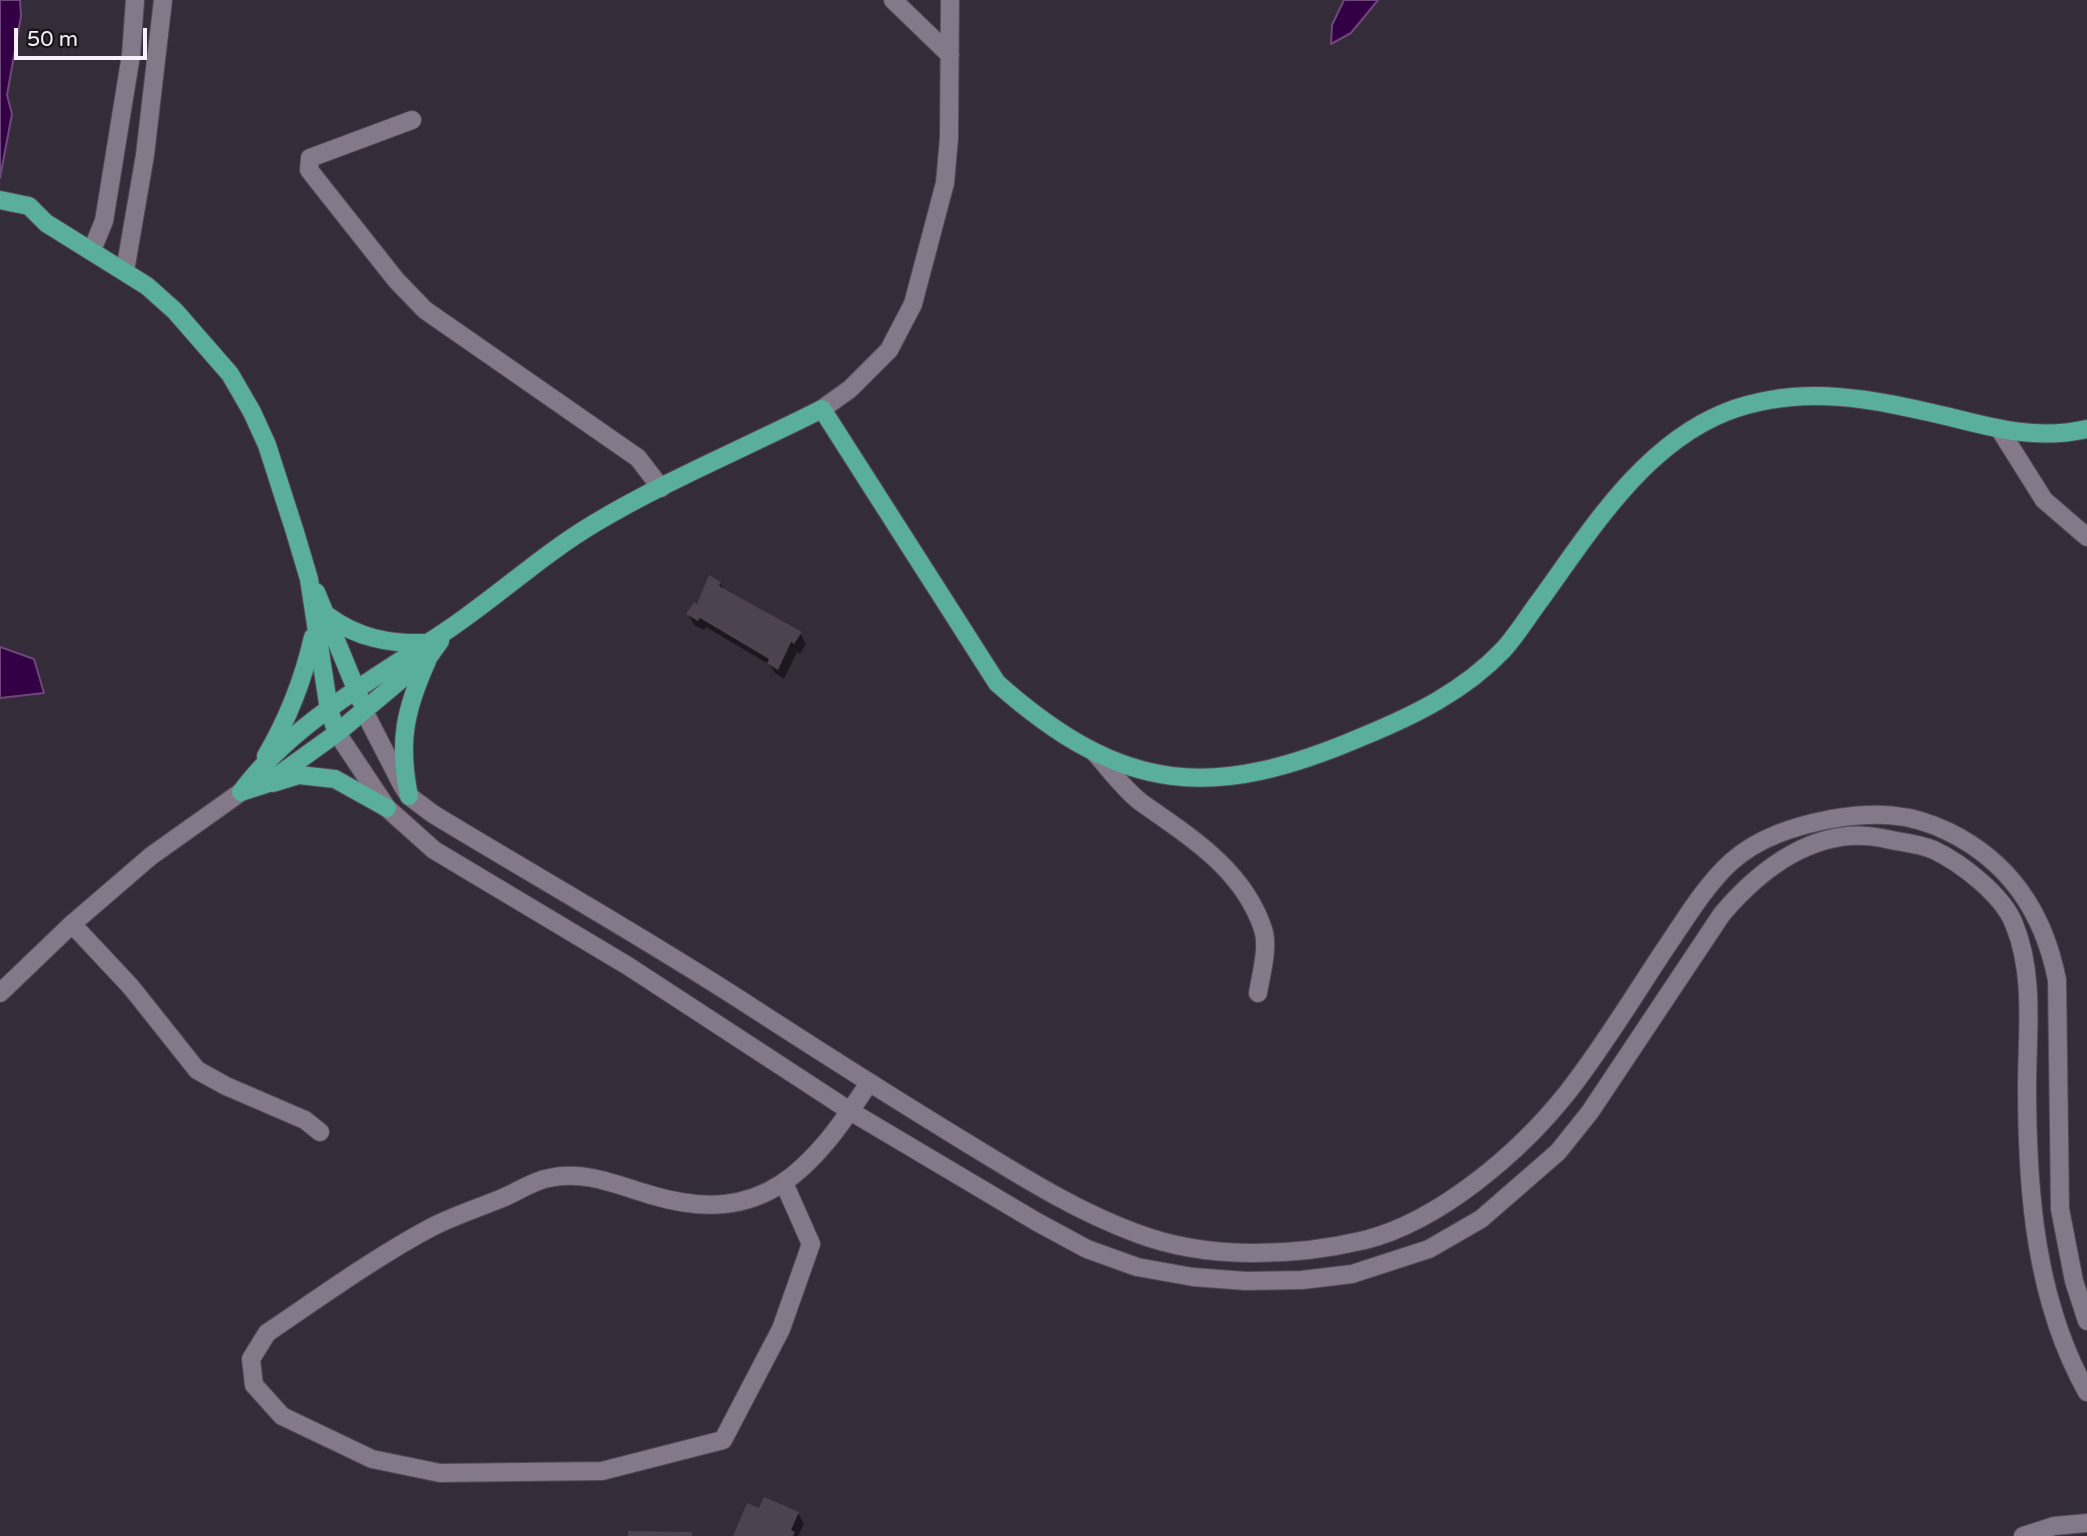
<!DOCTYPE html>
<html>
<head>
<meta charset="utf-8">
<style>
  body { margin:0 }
  #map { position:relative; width:2087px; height:1536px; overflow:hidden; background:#352c39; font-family:"Varela Round",sans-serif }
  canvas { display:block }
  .scale { position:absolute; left:14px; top:28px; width:133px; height:32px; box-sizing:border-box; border:4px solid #f7f1fa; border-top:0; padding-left:9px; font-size:21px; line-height:24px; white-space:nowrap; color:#f7f1fa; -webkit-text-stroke:5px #1a161c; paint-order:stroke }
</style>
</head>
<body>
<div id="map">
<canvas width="2087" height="1536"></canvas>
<div class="scale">50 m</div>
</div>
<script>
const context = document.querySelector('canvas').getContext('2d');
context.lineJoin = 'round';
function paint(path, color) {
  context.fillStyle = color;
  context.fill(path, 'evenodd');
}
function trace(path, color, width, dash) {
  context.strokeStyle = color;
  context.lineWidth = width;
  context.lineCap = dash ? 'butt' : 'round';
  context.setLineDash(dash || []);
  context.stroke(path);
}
const water = new Path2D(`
  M 0,0 L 20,0 L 21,16 L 7,95 L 12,114 L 0,178 Z
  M 1344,0 L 1378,0 L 1351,33 L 1331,44 L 1332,25 Z
  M 0,647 L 34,659 L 44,693 L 0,698 Z`);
paint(water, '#340045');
trace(water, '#6e487b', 2);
paint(new Path2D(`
  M 720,583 L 724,591 L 800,633 L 806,644 L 800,654 L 797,652 L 784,679 L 775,673 L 770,665 L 706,627 L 704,630 L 694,625 L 688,614 L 706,592 Z
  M 760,1511 L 798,1513 L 804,1524 L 798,1536 L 735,1536 Z`), '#0007');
paint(new Path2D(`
  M 709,575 L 721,582 L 719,586 L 802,632 L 794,644 L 791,642 L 778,670 L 767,663 L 769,659 L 700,618 L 698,621 L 686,614 L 694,602 L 697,604 Z
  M 764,1497 L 799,1512 L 791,1530 L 795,1532 L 793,1536 L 733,1536 L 747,1503 L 759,1508 Z
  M 628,1531 L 692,1532 L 692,1536 L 628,1536 Z`), '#4c4250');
const minor = new Path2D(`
  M 893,0 L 950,55
  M 412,120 L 310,158 L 309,170 L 396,280 L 425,310 L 638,458 L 661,488
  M 92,250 L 104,221 L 131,55 L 135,0
  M 125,271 L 145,155 L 163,0
  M 822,409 L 850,389 L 889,350 L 913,304 L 945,183 L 949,138 L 950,0
  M 2000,430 L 2044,500 L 2087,537
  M 337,733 L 387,808
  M 1094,752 C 1109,768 1124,790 1142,803 C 1190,837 1243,869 1263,929 C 1269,947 1261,974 1258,993
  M 72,924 L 131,987 L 197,1070 L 226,1086 L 305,1120 L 320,1132
  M 784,1183 L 811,1244 L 781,1329 L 723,1440 L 602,1471 L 440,1473 L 372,1459 L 282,1416 L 254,1385 L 251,1359 L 267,1333 C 319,1298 377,1256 432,1227 C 454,1216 478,1208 500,1199 C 516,1193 532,1181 549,1178 C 585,1170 617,1185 651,1195 C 764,1229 812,1169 869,1083
  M 2023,1536 L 2054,1526 L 2087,1523`);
const tertiary = new Path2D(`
  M 364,711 L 402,785 L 409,796 L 433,814 C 540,879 649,940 753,1008 C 824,1054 895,1099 967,1143 C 1021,1176 1076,1211 1136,1233 C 1206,1260 1293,1257 1365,1240 C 1440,1221 1520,1152 1567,1093 C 1604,1046 1636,992 1669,943 C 1688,915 1706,885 1731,862 C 1759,837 1795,826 1831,819 C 1874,812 1909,812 1949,832 C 2010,862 2044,914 2057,980 L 2060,1209 L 2074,1281 L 2087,1321
  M 387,808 L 434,850 L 628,966 L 850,1111 L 1037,1222 L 1087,1249 L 1137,1267 L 1193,1277 L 1246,1281 L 1302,1280 L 1352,1274 L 1429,1249 L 1481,1219 L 1558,1152 L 1590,1112 L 1722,914 C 1761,868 1817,825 1882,838 C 1898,842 1919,843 1934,850 C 1961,863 2003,895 2014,924 C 2035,974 2027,1035 2027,1087 C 2027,1190 2035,1300 2087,1392
  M 0,993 L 72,924 L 151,856 L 241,792`);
const primary = new Path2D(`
  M 0,200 L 29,206 L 46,223 L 147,286 L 175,311 L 230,374 L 252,412 L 267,445 L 295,532 L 309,579 L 329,710 L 337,733
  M 316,592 L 361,701
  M 328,616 C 357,638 390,644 426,643
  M 266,756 C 289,717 303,681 313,637
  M 273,783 L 299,775 L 335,779 L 387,808
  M 241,792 C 293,722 378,677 449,629 C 499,595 543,554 595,523 C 667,480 747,447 822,409 L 997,683 C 1123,795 1213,801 1364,736 C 1415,715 1464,691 1503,650 C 1517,635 1528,616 1541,599 C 1590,531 1643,445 1726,412 C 1802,383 1873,399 1950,417 C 1997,429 2039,440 2087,429
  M 241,792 L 266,784 L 337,733 L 430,655 L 440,641
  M 409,796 C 398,742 405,710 427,661`);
trace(minor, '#514954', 20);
trace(tertiary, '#514954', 20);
trace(primary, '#514954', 20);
trace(minor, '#837988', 18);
trace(tertiary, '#837988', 18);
trace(primary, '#5aae9c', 18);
</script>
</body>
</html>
